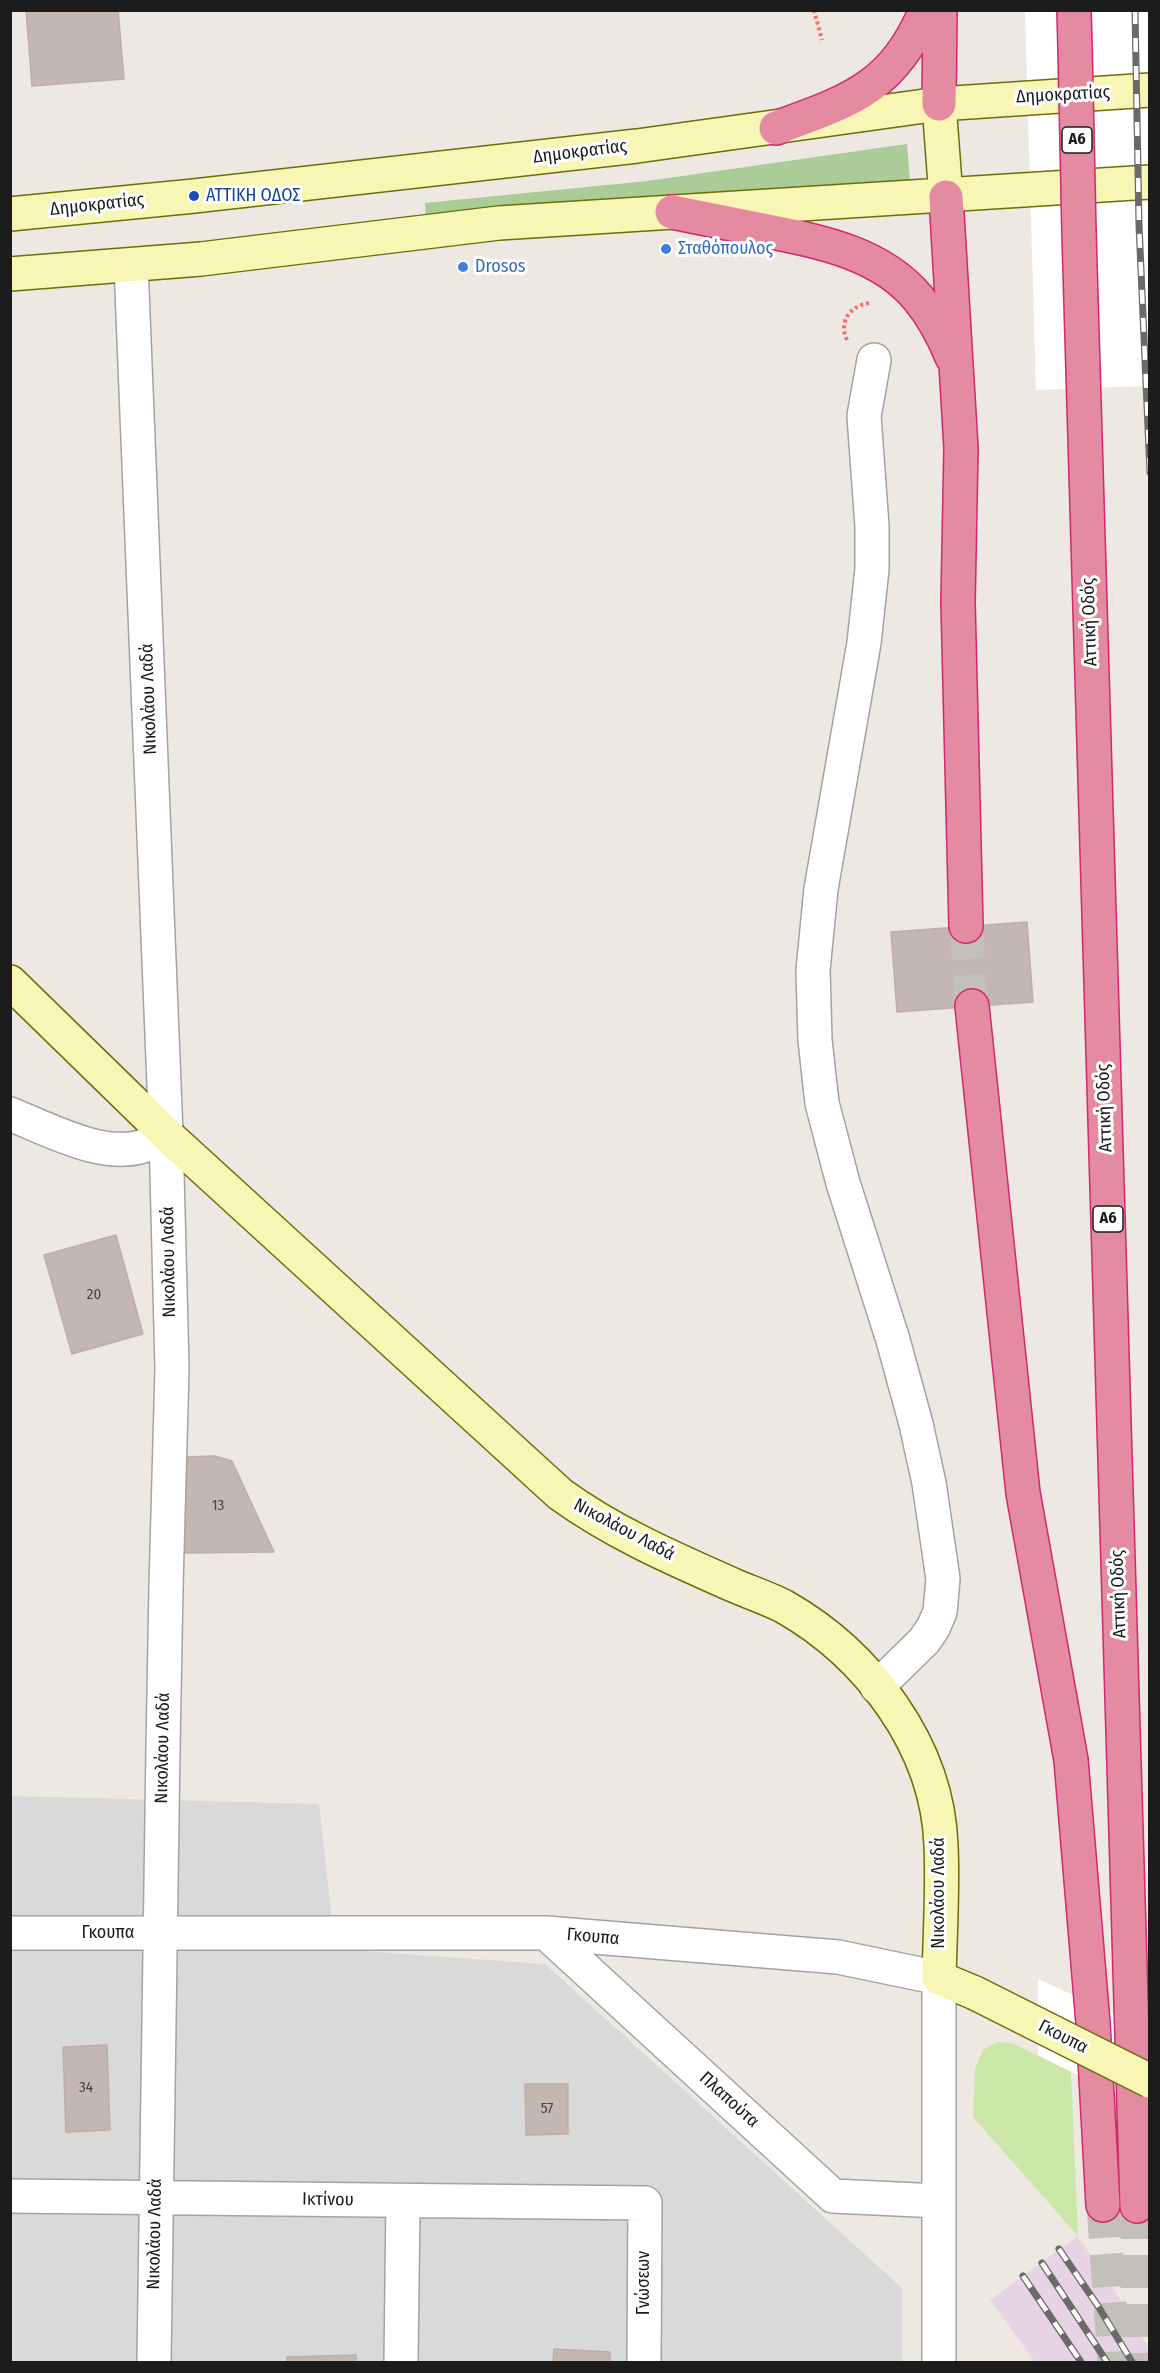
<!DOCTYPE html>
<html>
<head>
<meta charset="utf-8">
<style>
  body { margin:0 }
  #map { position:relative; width:1160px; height:2373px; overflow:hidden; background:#ede9e2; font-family:"Fira Sans Condensed",sans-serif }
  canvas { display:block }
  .frame { position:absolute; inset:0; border:12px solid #1c1c1c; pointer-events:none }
</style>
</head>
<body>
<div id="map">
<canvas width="1160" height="2373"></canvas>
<div class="frame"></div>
</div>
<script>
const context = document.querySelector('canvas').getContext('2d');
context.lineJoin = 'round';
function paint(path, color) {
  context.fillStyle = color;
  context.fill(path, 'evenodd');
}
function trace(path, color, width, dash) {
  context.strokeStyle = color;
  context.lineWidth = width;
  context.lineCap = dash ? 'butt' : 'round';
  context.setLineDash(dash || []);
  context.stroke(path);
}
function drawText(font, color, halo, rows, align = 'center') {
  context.font = font + ' "Fira Sans Condensed",sans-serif';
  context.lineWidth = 6;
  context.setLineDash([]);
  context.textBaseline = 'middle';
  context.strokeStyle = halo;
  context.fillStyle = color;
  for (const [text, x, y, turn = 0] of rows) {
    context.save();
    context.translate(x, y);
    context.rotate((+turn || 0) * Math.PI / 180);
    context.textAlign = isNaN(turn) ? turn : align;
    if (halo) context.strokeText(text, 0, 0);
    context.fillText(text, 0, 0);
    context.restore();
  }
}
paint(new Path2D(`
  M 11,1796 L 319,1804 L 335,1949 L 545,1964 L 902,2288 L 902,2362 L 11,2362 Z`), '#dad9d9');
paint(new Path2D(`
  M 1078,2236 L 1116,2293 L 1149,2349 L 1149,2362 L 1035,2362 L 990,2300 Z`), '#e6d4e4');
paint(new Path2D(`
  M 997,2042 L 1012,2043 L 1071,2072 L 1078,2236 L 973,2117 L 975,2069 L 983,2050 Z`), '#cbe7a8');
paint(new Path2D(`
  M 907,144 L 910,181 L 426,219 L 425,203 L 647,181 Z`), '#aacc97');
paint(new Path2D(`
  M 1025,11 L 1149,11 L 1149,386 L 1036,390 Z
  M 1038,1979 L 1149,2030 L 1149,2111 L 1038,2055 Z`), '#fff');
const building = new Path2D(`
  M 26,10 L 118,10 L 124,79 L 32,86 Z
  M 1027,922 L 1033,1002 L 897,1012 L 891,932 Z
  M 116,1235 L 143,1334 L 72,1354 L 44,1255 Z
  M 215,1456 L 232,1461 L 274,1552 L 184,1553 L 182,1457 Z
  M 107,2045 L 110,2130 L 66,2132 L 63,2047 Z
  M 525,2084 L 568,2084 L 568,2134 L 526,2135 Z
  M 554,2349 L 610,2352 L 610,2362 L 553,2362 Z
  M 356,2355 L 356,2362 L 287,2362 L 287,2357 Z`);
paint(building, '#c2b8b1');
trace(building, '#beaea5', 1.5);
trace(new Path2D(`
  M 966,926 L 972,1006
  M 1103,2205 L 1114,2362
  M 1137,2206 L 1137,2362`), '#c3c0ba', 33, [33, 16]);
const street = new Path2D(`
  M 131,265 L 166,1134 L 172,1368 L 166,1587
  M 874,360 L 864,416 L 872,526 L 872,569 L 864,643 L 821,889 L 813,970 L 815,1040 L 822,1103 L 843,1183 L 893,1340 L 916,1424 L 929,1483 L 943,1579 L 940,1612 L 933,1628 L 924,1641 L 877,1687
  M 10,1114 C 48,1129 105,1161 146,1145 C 153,1142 160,1137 166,1134
  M 10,1933 L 546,1933 L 838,1957 L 939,1978 L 939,2362
  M 546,1933 L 833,2196 L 939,2201
  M 10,2196 L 645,2203 L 644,2362
  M 154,2362 L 163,1748
  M 401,2362 L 403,2201`);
const secondary = new Path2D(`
  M 939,104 L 946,197
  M 10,214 L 194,196 L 637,146 L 939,104 L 1150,90
  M 10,274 L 201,259 L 499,223 L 1150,182
  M 10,982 L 166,1134 L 560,1494 C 612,1532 674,1559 733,1585 C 749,1592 767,1598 783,1606 C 868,1654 938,1746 941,1846 C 943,1890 940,1934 939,1978 L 975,1993`);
const highway = new Path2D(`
  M 1074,10 L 1075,47
  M 939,104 L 940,10
  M 776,128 C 850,101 893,88 926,10
  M 946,197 L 961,448 L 958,602 L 966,926
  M 672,212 C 702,218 732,224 762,230 C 817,241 880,252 918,298 C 933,316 943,335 952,357
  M 1079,233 L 1137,2206
  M 972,1006 L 1023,1493 L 1071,1760 L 1093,2023 L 1103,2205`);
trace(street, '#a3a3a3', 36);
trace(secondary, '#6a6f07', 36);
trace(highway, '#d2286e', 36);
trace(new Path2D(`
  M 814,10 L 822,40
  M 847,340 C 838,321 851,305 870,303`), '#f66f6a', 4, [3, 3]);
trace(street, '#fff', 33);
trace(secondary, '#f7f6b5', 33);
trace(highway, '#e48aa1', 33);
const rail = new Path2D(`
  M 1135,10 L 1139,225 L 1150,472
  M 1059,2249 L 1098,2306 L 1132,2362
  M 1042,2263 L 1107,2362
  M 1023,2276 L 1081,2362`);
trace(rail, '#6a6a6a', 7);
trace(rail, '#fff', 4.5, [14]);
const streetBridge = new Path2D(`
  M 163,1748 L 166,1587`);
const secondaryBridge = new Path2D(`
  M 975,1993 L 1150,2081`);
const highwayBridge = new Path2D(`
  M 1075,47 L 1079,233`);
trace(streetBridge, '#a3a3a3', 36, []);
trace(secondaryBridge, '#6a6f07', 36, []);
trace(highwayBridge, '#d2286e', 36, []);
trace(streetBridge, '#fff', 33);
trace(secondaryBridge, '#f7f6b5', 33);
trace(highwayBridge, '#e48aa1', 33);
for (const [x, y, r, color] of [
  [194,196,6,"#1a4fb4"],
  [666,249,6,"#3f7fe0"],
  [463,267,6,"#3f7fe0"]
]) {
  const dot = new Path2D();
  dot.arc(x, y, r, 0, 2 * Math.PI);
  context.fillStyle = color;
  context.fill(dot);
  trace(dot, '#fff', 2);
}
drawText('15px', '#464341', null, [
  ["20",94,1295],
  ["13",218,1506],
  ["34",86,2088],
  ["57",547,2109]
]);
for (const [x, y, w] of [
  [1077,140,30],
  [1108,1219,30]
]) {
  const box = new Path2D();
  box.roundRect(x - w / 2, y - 13, w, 26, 4.5);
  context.fillStyle = '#fff';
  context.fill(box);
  trace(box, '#1c1c1c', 1.5);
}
drawText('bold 16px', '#1c1c1c', null, [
  ["Α6",1077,140],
  ["Α6",1108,1219]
]);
drawText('18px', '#1c1c1c', '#fff', [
  ["Δημοκρατίας",1063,95,-3],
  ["Δημοκρατίας",580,152,-7],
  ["Δημοκρατίας",97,205,-6],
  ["Αττική Οδός",1090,622,-92],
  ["Νικολάου Λαδά",149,699,-92],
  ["Αττική Οδός",1105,1108,-92],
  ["Νικολάου Λαδά",169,1262,-91],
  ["Νικολάου Λαδά",624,1530,28],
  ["Αττική Οδός",1119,1594,-92],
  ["Νικολάου Λαδά",163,1748,-89],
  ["Νικολάου Λαδά",939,1893,-90],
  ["Γκουπα",108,1933],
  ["Γκουπα",593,1937,5],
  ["Γκουπα",1063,2037,27],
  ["Πλαπούτα",729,2100,42],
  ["Ικτίνου",328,2200,1],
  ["Νικολάου Λαδά",155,2234,-89],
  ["Γνώσεων",644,2283,-90]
]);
drawText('18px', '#164399', '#fff', [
  ["ΑΤΤΙΚΗ ΟΔΟΣ",206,196]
], 'left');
drawText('18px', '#366cbe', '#fff', [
  ["Σταθόπουλος",678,249],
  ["Drosos",475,267]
], 'left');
</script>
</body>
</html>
